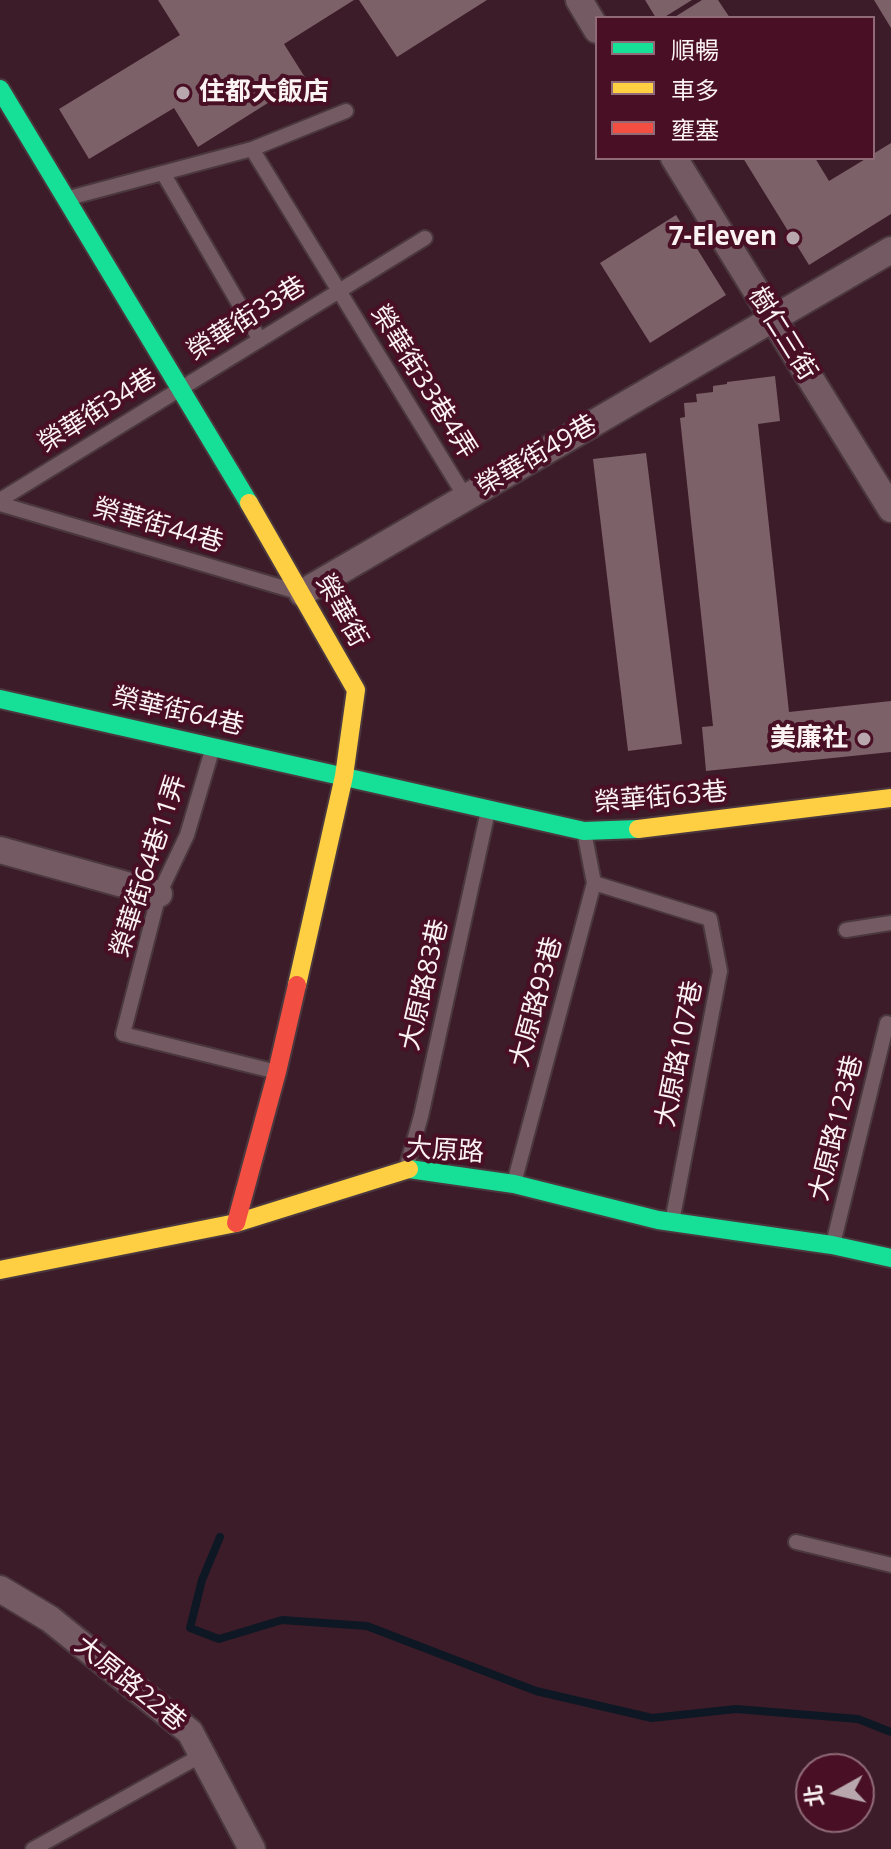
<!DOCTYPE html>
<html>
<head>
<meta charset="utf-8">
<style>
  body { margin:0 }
  #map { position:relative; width:891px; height:1849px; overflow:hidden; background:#3c1c28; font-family:"Open Sans","Noto Sans TC",sans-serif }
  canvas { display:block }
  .legend { position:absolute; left:595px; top:16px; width:280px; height:144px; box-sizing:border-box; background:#490f24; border:2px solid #906a77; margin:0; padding:10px 14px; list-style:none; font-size:24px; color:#faf2f3 }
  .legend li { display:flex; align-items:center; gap:16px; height:40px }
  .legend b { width:40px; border:2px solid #906a77 }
  .north { position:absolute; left:795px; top:1753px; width:80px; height:80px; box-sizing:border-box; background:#490f24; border:2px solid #906a77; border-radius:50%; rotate:262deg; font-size:22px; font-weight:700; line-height:32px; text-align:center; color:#faf2f3 }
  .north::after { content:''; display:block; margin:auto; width:28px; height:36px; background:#b8a7ac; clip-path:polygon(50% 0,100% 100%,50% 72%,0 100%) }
</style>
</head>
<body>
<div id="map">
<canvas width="891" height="1849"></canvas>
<ul class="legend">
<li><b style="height:10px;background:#16e098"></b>順暢</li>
<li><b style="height:10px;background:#ffcf43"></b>車多</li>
<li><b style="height:10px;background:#f24e42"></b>壅塞</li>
</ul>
<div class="north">北</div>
</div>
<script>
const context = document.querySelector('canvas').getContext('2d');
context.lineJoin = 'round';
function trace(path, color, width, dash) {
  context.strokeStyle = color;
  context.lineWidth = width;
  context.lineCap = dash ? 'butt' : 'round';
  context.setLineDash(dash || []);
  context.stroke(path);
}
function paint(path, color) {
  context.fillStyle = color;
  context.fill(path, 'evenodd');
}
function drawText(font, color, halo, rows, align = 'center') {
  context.font = font + ' "Open Sans","Noto Sans TC",sans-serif';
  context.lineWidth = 8;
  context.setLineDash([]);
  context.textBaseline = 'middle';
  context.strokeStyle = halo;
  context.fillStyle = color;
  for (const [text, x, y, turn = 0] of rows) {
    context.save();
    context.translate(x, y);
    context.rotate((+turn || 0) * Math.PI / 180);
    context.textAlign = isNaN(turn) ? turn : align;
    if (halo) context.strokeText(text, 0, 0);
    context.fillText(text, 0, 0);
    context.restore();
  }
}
trace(new Path2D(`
  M 220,1537 L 202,1580 L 190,1628 L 219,1639 L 282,1620 L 367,1626 L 536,1691 L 652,1718 L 736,1709 L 858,1719 L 891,1732`), '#0d1824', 8);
paint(new Path2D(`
  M 158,0 L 354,0 L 284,44 L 306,79 L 198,147 L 174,108 L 89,159 L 59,109 L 180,35 Z
  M 359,0 L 487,0 L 397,57 Z
  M 645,0 L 692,0 L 663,18 L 656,18 Z
  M 702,0 L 718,0 L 730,18 L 673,18 Z
  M 874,0 L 891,0 L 891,28 Z
  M 891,143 L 891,214 L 809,265 L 743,158 L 815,158 L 829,181 L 867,158 L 873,158 L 873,154 Z
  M 676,215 L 726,295 L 650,343 L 600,263 Z
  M 775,376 L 780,421 L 758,424 L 789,712 L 891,701 L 891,752 L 706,771 L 702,727 L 713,726 L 680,418 L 685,417 L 684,403 L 697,402 L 696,394 L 713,392 L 713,386 L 727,384 L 727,382 Z
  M 646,453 L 682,744 L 628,751 L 593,459 Z`), '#7c6169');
const lane = new Path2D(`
  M 252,149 L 466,498
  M 163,173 L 260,340
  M 69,198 L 252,149 L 346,111
  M 0,500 L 425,238
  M 0,504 L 291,590
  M 213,747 L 187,835 L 159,894 L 123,1034 L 277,1072
  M 594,883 L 710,919 L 720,971 L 672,1222
  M 846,930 L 891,923
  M 406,1169 L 421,1116 L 488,811
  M 514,1183 L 594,883 L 584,831
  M 833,1244 L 887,1023
  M 796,1542 L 891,1565
  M 33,1849 L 202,1755`);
const street = new Path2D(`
  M 579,0 L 597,30
  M 674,158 L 891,509
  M 302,593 L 891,250
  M 0,850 L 159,894
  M 0,1589 L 50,1619 L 190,1732 L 252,1849`);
const fast = new Path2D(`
  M 0,89 L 249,503
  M 0,699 L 584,831 L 638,829
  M 409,1169 L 514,1184 L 658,1220 L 832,1245 L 891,1258`);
const slow = new Path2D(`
  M 249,503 L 356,690 L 344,776 L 297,985
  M 638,829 L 891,798
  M 0,1270 L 236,1223 L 409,1169`);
const jam = new Path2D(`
  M 236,1223 L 277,1072 L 297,985`);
trace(lane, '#4b383e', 18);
trace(street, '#4b383e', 30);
trace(fast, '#4b383e', 22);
trace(slow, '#4b383e', 22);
trace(jam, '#4b383e', 22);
trace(lane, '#745a62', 14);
trace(street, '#745a62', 26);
trace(fast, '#16e098', 18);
trace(slow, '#ffcf43', 18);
trace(jam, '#f24e42', 18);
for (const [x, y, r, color] of [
  [183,93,8,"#b8a7ac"],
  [793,238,8,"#b8a7ac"],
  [864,739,8,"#b8a7ac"]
]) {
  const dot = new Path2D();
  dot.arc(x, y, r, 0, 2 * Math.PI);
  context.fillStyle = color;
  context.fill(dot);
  trace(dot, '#490f24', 3);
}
drawText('bold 26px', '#faf2f3', '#490f24', [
  ["住都大飯店",199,93,"left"],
  ["7-Eleven",777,238],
  ["美廉社",848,739]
], 'right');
drawText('26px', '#faf2f3', '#490f24', [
  ["榮華街33巷",247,319,-32],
  ["樹仁三街",782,334,58],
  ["榮華街33巷4弄",423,382,58],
  ["榮華街34巷",98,411,-32],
  ["榮華街49巷",537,456,-30],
  ["榮華街44巷",158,526,16],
  ["榮華街",341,611,61],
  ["榮華街64巷",178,712,13],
  ["榮華街63巷",661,798,-5],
  ["榮華街64巷11弄",149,866,-72],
  ["大原路83巷",425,985,-77],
  ["大原路93巷",537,1002,-75],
  ["大原路107巷",680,1054,-79],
  ["大原路123巷",837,1128,-76],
  ["大原路",445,1151,4],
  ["大原路22巷",130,1684,39]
]);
</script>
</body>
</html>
